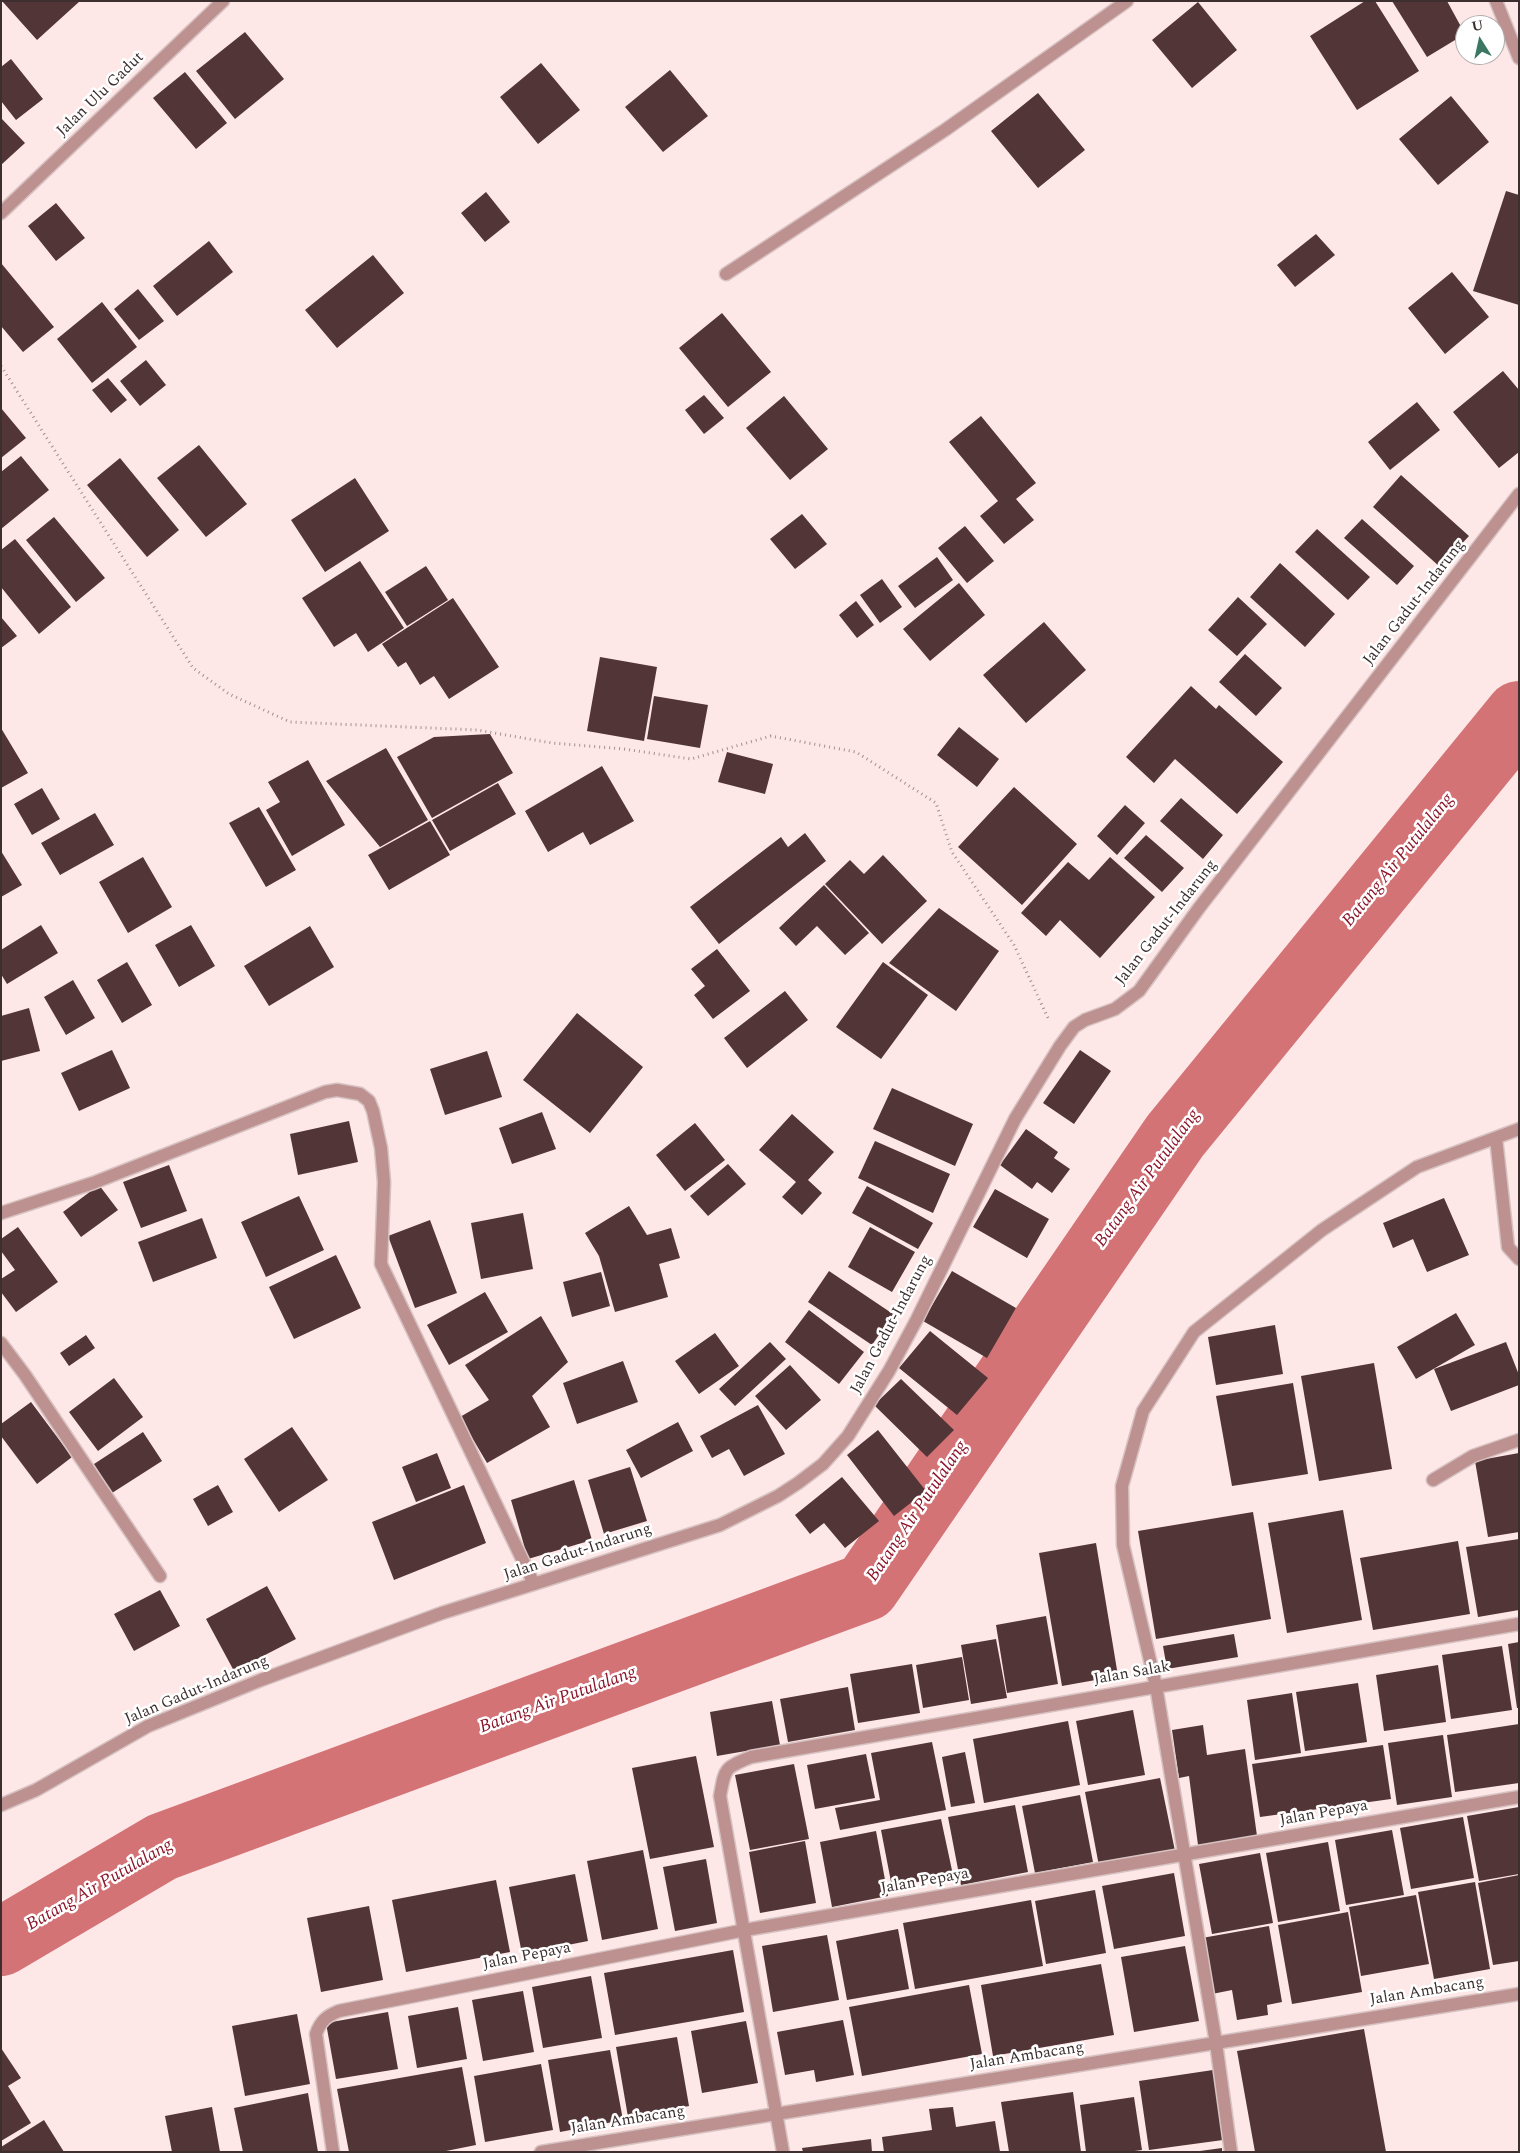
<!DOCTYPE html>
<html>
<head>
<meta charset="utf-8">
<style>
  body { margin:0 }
  #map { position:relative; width:1520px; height:2153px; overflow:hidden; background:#fee7e7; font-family:Spectral,serif }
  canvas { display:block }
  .frame { position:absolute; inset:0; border:2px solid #3d2f2f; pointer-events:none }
  .north { position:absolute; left:1455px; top:15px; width:50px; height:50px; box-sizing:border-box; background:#fff; border:1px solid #b1acac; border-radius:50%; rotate:350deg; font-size:14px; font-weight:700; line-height:20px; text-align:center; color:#3d2f2f }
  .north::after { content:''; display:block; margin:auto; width:18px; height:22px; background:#3b7763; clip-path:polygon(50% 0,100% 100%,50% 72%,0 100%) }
</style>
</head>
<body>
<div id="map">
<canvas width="1520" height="2153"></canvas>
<div class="frame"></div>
<div class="north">U</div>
</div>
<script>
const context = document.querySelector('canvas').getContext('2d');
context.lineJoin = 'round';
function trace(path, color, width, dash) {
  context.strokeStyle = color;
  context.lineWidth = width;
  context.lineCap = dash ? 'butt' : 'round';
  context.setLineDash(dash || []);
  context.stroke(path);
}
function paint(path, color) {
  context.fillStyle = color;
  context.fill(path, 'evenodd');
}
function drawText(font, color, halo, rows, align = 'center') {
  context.font = font + ' Spectral,serif';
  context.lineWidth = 5;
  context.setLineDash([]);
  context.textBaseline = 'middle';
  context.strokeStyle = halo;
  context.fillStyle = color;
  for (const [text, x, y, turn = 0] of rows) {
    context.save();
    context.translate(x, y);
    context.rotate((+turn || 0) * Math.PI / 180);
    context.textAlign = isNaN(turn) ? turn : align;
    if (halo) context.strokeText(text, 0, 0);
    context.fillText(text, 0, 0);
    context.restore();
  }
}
trace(new Path2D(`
  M 1,1942 L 162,1847 L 866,1587 L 1175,1136 L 1519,715`), '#d37376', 68);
paint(new Path2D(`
  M 2,1 L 80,1 L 37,40 Z
  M 1365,1 L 1375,1 L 1419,71 L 1357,110 L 1310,36 Z
  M 1392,1 L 1447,1 L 1465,34 L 1427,57 Z
  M 1198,2 L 1237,50 L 1192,88 L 1152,40 Z
  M 245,32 L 284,79 L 235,119 L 196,71 Z
  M 11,59 L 43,99 L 16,120 L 1,101 L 1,67 Z
  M 541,63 L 580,110 L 538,144 L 500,97 Z
  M 670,70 L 708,116 L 663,152 L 625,107 Z
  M 185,72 L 227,123 L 196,149 L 153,98 Z
  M 1038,93 L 1085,150 L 1038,188 L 991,131 Z
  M 1451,96 L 1489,142 L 1438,185 L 1399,139 Z
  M 1,118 L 25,143 L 1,165 Z
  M 1506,191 L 1519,195 L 1519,305 L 1473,291 Z
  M 486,192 L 510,222 L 485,242 L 461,213 Z
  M 56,203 L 85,238 L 56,261 L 28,226 Z
  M 1316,234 L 1335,255 L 1295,287 L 1277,265 Z
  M 209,241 L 233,272 L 177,316 L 153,286 Z
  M 373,255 L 404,293 L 337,348 L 305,310 Z
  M 1,263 L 54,327 L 23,352 L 1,326 Z
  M 1452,272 L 1489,317 L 1445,354 L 1408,308 Z
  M 138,289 L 164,321 L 139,340 L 114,309 Z
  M 102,302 L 137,347 L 92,383 L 57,339 Z
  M 722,313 L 771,372 L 728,407 L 679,348 Z
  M 146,360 L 166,385 L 140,406 L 120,381 Z
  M 1503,371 L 1519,390 L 1519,452 L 1499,468 L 1453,412 Z
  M 108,378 L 127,400 L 111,413 L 92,390 Z
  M 704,395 L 724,418 L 704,434 L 685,410 Z
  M 784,396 L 828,449 L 790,480 L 746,428 Z
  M 1417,402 L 1440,430 L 1390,470 L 1368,442 Z
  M 1,408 L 26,438 L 1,458 Z
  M 981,416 L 1036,483 L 1016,499 L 1034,520 L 1004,544 L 980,516 L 998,501 L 949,442 Z
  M 199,445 L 247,504 L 206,537 L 157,478 Z
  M 21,456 L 49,490 L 1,529 L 1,472 Z
  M 120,458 L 179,530 L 147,557 L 87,485 Z
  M 1401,475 L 1469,536 L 1440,567 L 1373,507 Z
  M 355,478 L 389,531 L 325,572 L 291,520 Z
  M 802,514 L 827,544 L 795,569 L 770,539 Z
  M 54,517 L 105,578 L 76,602 L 26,540 Z
  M 1362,519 L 1414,566 L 1397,585 L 1344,538 Z
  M 965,526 L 994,561 L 967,583 L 938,548 Z
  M 1317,529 L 1370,577 L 1348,600 L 1295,552 Z
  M 15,539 L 71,607 L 39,634 L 1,587 L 1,550 Z
  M 937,557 L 953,580 L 915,608 L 898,586 Z
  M 360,561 L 404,628 L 368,652 L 356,633 L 334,647 L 302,598 Z
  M 1280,563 L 1335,614 L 1305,647 L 1250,597 Z
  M 426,566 L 448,600 L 407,626 L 385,592 Z
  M 882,579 L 902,607 L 880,623 L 860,595 Z
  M 959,583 L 985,615 L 930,661 L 903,629 Z
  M 1238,597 L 1267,624 L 1237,656 L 1208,630 Z
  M 453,598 L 499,667 L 449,699 L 434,676 L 420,685 L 406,662 L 398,667 L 382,644 Z
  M 856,601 L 874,625 L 857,638 L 839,615 Z
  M 1,617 L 17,636 L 1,648 Z
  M 1044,622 L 1086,670 L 1026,723 L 983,675 Z
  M 1245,654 L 1282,688 L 1256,716 L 1219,682 Z
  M 600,657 L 657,667 L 644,741 L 587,731 Z
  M 1191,686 L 1216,709 L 1219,705 L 1283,762 L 1237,814 L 1175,759 L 1154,783 L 1126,757 Z
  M 654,696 L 708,705 L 700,748 L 647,739 Z
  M 959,727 L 999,759 L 977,787 L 937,755 Z
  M 1,728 L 28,773 L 1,788 Z
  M 490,734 L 513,773 L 432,818 L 397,757 L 434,737 Z
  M 386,748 L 428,820 L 380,847 L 326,781 Z
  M 727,752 L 773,764 L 765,794 L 718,782 Z
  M 308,760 L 345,825 L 292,856 L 266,810 L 280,802 L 268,782 Z
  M 602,766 L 634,821 L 590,845 L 583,832 L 548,852 L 525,811 Z
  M 498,783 L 516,814 L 450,851 L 432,820 Z
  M 1014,787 L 1077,844 L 1022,905 L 958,847 Z
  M 42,788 L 60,819 L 32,835 L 14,804 Z
  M 1181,798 L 1223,835 L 1203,859 L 1160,821 Z
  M 1125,805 L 1145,823 L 1117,855 L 1097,836 Z
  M 259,807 L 296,870 L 266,887 L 229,823 Z
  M 95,813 L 114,845 L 60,875 L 41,843 Z
  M 430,821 L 450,855 L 389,890 L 368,855 Z
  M 805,833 L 826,861 L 719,944 L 690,907 L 781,837 L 788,847 Z
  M 1146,835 L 1184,868 L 1162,892 L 1124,858 Z
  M 1,851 L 22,885 L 1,897 Z
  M 883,855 L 927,901 L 882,944 L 825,884 L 850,860 L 864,874 Z
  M 143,857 L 172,907 L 128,933 L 99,882 Z
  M 1110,857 L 1155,897 L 1100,958 L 1060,920 L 1046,936 L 1021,913 L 1068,862 L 1089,880 Z
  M 824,885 L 869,933 L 845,955 L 817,926 L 796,946 L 779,928 Z
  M 939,908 L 999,951 L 956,1011 L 889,963 Z
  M 41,925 L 58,953 L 7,984 L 1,974 L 1,950 Z
  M 191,925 L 215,966 L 179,987 L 155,945 Z
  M 310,926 L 334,967 L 269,1006 L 244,966 Z
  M 717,949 L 750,991 L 713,1019 L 694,995 L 705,986 L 691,969 Z
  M 127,962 L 152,1005 L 122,1023 L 97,980 Z
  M 883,962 L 928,995 L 881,1059 L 836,1027 Z
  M 73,980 L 95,1018 L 66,1035 L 44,997 Z
  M 785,991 L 808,1020 L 747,1068 L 724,1038 Z
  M 29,1008 L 40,1051 L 1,1061 L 1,1016 Z
  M 577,1013 L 643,1067 L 590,1133 L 523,1080 Z
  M 112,1050 L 130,1088 L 79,1111 L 61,1073 Z
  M 1080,1050 L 1111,1071 L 1074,1124 L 1043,1103 Z
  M 487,1051 L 502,1097 L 445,1115 L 430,1069 Z
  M 892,1088 L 973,1124 L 955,1166 L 873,1129 Z
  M 542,1112 L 556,1149 L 512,1164 L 499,1128 Z
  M 792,1114 L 834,1152 L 808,1180 L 822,1193 L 802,1215 L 782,1197 L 796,1182 L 759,1150 Z
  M 349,1121 L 358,1162 L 298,1175 L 290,1134 Z
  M 695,1123 L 725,1160 L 685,1191 L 656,1155 Z
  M 1026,1129 L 1058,1152 L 1054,1158 L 1070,1169 L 1052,1193 L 1037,1182 L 1032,1189 L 1000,1165 Z
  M 875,1141 L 950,1174 L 933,1213 L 858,1178 Z
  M 728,1164 L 746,1184 L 708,1216 L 690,1196 Z
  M 169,1165 L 187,1211 L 141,1228 L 123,1182 Z
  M 99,1185 L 118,1210 L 81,1237 L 63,1212 Z
  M 867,1186 L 933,1223 L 918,1249 L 852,1213 Z
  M 995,1189 L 1049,1219 L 1027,1258 L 973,1227 Z
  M 299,1196 L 324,1250 L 266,1277 L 241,1222 Z
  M 1444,1198 L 1469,1255 L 1427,1272 L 1413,1239 L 1393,1248 L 1383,1223 Z
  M 629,1206 L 647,1235 L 671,1228 L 680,1258 L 659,1264 L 668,1297 L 615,1312 L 599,1256 L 585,1233 Z
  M 523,1213 L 533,1269 L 481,1279 L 471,1223 Z
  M 202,1218 L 217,1258 L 153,1282 L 138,1242 Z
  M 430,1220 L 457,1293 L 415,1308 L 388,1236 Z
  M 18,1227 L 58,1282 L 16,1312 L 1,1292 L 1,1279 L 15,1270 L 1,1251 L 1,1239 Z
  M 870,1227 L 915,1252 L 892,1292 L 848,1267 Z
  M 336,1255 L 361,1308 L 294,1339 L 269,1287 Z
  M 829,1271 L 893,1314 L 872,1345 L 808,1302 Z
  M 952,1271 L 1016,1308 L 987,1358 L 923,1321 Z
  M 601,1272 L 610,1306 L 572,1317 L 563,1282 Z
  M 485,1292 L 508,1332 L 449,1365 L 427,1325 Z
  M 809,1310 L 864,1352 L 839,1384 L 785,1342 Z
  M 1456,1313 L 1475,1345 L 1416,1379 L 1397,1347 Z
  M 541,1316 L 568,1362 L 532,1396 L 550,1427 L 487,1463 L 460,1417 L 489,1400 L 465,1365 Z
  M 1275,1325 L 1283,1374 L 1216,1385 L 1208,1337 Z
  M 930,1331 L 988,1378 L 957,1415 L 899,1368 Z
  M 715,1333 L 739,1366 L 699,1394 L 675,1361 Z
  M 86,1335 L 95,1348 L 69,1366 L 60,1353 Z
  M 770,1342 L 786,1359 L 735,1406 L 719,1389 Z
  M 1506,1342 L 1519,1375 L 1519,1385 L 1451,1411 L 1434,1369 Z
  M 623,1361 L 638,1402 L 577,1424 L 563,1383 Z
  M 1374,1363 L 1392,1469 L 1319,1481 L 1301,1376 Z
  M 790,1365 L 821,1400 L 786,1430 L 755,1396 Z
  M 114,1378 L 143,1417 L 98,1451 L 69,1412 Z
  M 901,1379 L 954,1430 L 927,1457 L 874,1405 Z
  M 1293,1383 L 1308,1474 L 1232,1486 L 1216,1396 Z
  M 31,1402 L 72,1457 L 37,1484 L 1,1436 L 1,1424 Z
  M 758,1405 L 785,1454 L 744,1476 L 729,1449 L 712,1458 L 700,1436 Z
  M 678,1422 L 693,1451 L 641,1478 L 626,1450 Z
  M 292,1427 L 328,1480 L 279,1512 L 244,1459 Z
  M 878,1430 L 926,1491 L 894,1516 L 847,1455 Z
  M 143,1432 L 162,1461 L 112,1493 L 94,1464 Z
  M 437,1453 L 451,1488 L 416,1502 L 402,1467 Z
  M 1519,1453 L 1519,1532 L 1488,1537 L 1475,1461 Z
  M 630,1467 L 647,1521 L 604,1534 L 588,1480 Z
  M 842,1477 L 879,1521 L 845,1548 L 824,1523 L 810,1534 L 795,1515 Z
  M 574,1480 L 592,1540 L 528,1559 L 511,1500 Z
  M 218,1485 L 233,1512 L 208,1526 L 193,1499 Z
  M 464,1485 L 486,1543 L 394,1580 L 372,1522 Z
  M 1343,1510 L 1362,1620 L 1287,1633 L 1268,1523 Z
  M 1253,1512 L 1271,1619 L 1156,1639 L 1138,1531 Z
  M 1519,1539 L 1519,1610 L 1478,1617 L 1466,1547 Z
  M 1458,1541 L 1470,1614 L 1373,1630 L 1360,1558 Z
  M 1096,1543 L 1118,1676 L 1062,1686 L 1039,1553 Z
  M 267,1586 L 296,1639 L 234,1671 L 206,1619 Z
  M 160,1590 L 180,1626 L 134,1651 L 114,1614 Z
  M 1046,1616 L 1058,1684 L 1007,1693 L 996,1625 Z
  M 1234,1634 L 1238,1657 L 1167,1669 L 1163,1646 Z
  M 996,1639 L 1007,1698 L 971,1704 L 961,1645 Z
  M 1519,1642 L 1519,1708 L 1517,1708 L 1508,1644 Z
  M 1502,1646 L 1512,1710 L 1451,1719 L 1442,1655 Z
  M 962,1657 L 969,1700 L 923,1708 L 916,1665 Z
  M 912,1664 L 920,1713 L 858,1723 L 850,1674 Z
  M 1438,1665 L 1446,1722 L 1384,1731 L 1376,1675 Z
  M 1358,1683 L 1367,1742 L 1305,1751 L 1296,1692 Z
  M 848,1687 L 855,1730 L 788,1742 L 780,1699 Z
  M 1292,1693 L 1301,1753 L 1255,1760 L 1247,1700 Z
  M 772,1701 L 780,1745 L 717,1756 L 710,1712 Z
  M 1133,1710 L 1145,1775 L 1088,1785 L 1076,1721 Z
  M 1068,1721 L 1080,1785 L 984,1803 L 973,1739 Z
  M 1519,1724 L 1519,1783 L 1455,1792 L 1447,1735 Z
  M 1203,1725 L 1207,1755 L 1245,1749 L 1257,1836 L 1198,1845 L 1189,1776 L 1179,1778 L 1172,1730 Z
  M 1443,1735 L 1452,1797 L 1397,1805 L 1388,1743 Z
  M 932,1742 L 946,1810 L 840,1830 L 835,1808 L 880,1800 L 871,1753 Z
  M 1383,1745 L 1391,1799 L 1260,1817 L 1252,1764 Z
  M 965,1752 L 975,1803 L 951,1807 L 942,1757 Z
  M 866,1754 L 875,1798 L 815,1809 L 807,1765 Z
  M 696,1756 L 714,1847 L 650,1859 L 632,1768 Z
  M 794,1764 L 809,1839 L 750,1850 L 735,1775 Z
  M 1160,1778 L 1175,1851 L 1099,1866 L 1085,1792 Z
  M 1080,1795 L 1093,1862 L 1035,1873 L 1022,1806 Z
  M 1015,1805 L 1028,1872 L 961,1885 L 948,1817 Z
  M 1519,1807 L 1519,1874 L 1479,1881 L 1467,1816 Z
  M 1463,1817 L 1474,1878 L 1411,1889 L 1400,1828 Z
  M 941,1819 L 953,1875 L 892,1887 L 881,1830 Z
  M 1392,1830 L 1404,1895 L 1346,1905 L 1335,1840 Z
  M 876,1831 L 888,1896 L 832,1907 L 820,1842 Z
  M 805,1841 L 816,1903 L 760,1913 L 749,1852 Z
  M 1328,1842 L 1340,1911 L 1278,1922 L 1266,1853 Z
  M 643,1850 L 658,1929 L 602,1940 L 587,1861 Z
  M 1260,1853 L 1273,1923 L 1212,1934 L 1199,1864 Z
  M 706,1859 L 717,1923 L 675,1931 L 663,1867 Z
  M 1174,1873 L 1185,1936 L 1114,1949 L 1102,1886 Z
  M 575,1874 L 588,1941 L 522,1954 L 509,1887 Z
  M 1519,1875 L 1519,1961 L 1493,1965 L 1478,1883 Z
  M 496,1880 L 510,1952 L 406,1972 L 392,1900 Z
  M 1475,1882 L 1490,1969 L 1434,1979 L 1418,1892 Z
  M 1095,1890 L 1106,1953 L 1046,1964 L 1035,1901 Z
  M 1416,1895 L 1429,1964 L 1361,1976 L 1349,1907 Z
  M 1031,1900 L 1043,1966 L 915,1989 L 903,1923 Z
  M 369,1906 L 383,1980 L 321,1992 L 307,1918 Z
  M 1348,1912 L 1362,1992 L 1292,2004 L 1278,1925 Z
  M 1269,1926 L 1282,2002 L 1267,2005 L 1268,2015 L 1237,2020 L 1232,1990 L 1212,1994 L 1202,1938 Z
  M 898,1929 L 909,1989 L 847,2000 L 836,1941 Z
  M 827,1935 L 839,2000 L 773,2012 L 762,1946 Z
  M 1185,1946 L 1199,2021 L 1134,2032 L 1121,1957 Z
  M 733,1950 L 744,2012 L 615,2035 L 604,1973 Z
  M 1101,1964 L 1114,2035 L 993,2056 L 981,1985 Z
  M 591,1976 L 602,2038 L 543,2048 L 532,1987 Z
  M 969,1985 L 982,2054 L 862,2076 L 849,2007 Z
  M 523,1991 L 534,2052 L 483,2061 L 472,2000 Z
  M 458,2007 L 467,2059 L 417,2068 L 408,2016 Z
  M 388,2012 L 398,2069 L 336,2079 L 326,2023 Z
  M 297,2014 L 310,2084 L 245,2096 L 232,2026 Z
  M 843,2020 L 854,2075 L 816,2082 L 814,2070 L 785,2075 L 777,2032 Z
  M 746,2021 L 758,2083 L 702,2093 L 691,2031 Z
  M 1364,2029 L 1386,2152 L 1255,2152 L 1237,2051 Z
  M 677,2037 L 689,2106 L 628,2117 L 616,2047 Z
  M 1,2048 L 21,2078 L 8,2086 L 31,2123 L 1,2141 Z
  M 610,2050 L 623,2120 L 560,2132 L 548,2060 Z
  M 541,2064 L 553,2130 L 485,2142 L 474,2076 Z
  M 462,2067 L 476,2145 L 441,2152 L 349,2152 L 337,2089 Z
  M 1213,2070 L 1223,2140 L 1149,2150 L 1139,2081 Z
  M 1073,2092 L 1081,2152 L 1009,2152 L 1001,2102 Z
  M 308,2093 L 318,2152 L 243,2152 L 234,2108 Z
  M 1134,2097 L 1142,2150 L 1127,2152 L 1086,2152 L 1080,2105 Z
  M 212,2107 L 220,2152 L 172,2152 L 165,2116 Z
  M 953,2107 L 956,2127 L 995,2121 L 1000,2152 L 884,2152 L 882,2137 L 932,2130 L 929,2109 Z
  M 44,2120 L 64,2152 L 1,2152 L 1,2147 Z
  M 871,2139 L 872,2152 L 803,2152 L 802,2148 Z
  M 1222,2148 L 1222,2152 L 1200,2152 L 1200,2151 Z`), '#523536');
const minor = new Path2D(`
  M 1496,1 L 1519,58
  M 1,213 L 223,1
  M 726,274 L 945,130 L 1127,1
  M 1496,1138 L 1508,1247 L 1519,1259
  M 1,1213 L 93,1183 L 325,1092 L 337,1090 L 360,1094 L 369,1101 L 373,1111 L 381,1148 L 384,1182 L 381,1264 L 534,1584
  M 1,1343 L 25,1375 L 160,1576
  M 1433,1480 L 1473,1456 L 1519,1440
  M 1,1805 L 36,1790 L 148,1726 L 261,1680 L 442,1613 L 720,1525 L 778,1496 L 798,1483 L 823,1464 L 848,1436 L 889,1371 L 917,1319 L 1015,1119 L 1060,1046 L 1074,1027 L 1085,1020 L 1115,1009 L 1139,991 L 1199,908 L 1519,494
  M 333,2152 L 316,2034 C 321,2020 327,2016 339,2011 L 745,1930 L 1519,1797
  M 541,2152 L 1519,1994
  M 783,2152 L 720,1796 C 725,1768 724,1768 751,1757 L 1519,1624
  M 1231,2152 L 1216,2043 L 1156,1686 L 1123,1545 L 1122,1486 L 1143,1411 L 1194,1332 L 1322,1230 L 1417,1167 L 1519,1129`);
trace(minor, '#d7c2c2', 15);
trace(new Path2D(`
  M 1,366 L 193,668 L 229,694 L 290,722 L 477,730 L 552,743 L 624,749 L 691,759 L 771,736 L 856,752 L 936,803 L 952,852 L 1014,945 L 1048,1018`), '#a28f8f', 3, [1, 4]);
trace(minor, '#be9191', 12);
drawText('16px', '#3d2f2f', '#fff', [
  ["Jalan Ulu Gadut",101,95,-44],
  ["Jalan Gadut-Indarung",1415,603,-52],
  ["Jalan Gadut-Indarung",1167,923,-52],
  ["Jalan Gadut-Indarung",892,1325,-62],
  ["Jalan Gadut-Indarung",578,1553,-18],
  ["Jalan Salak",1132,1674,-10],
  ["Jalan Gadut-Indarung",197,1691,-23],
  ["Jalan Pepaya",1324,1814,-10],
  ["Jalan Pepaya",925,1882,-10],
  ["Jalan Pepaya",527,1957,-11],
  ["Jalan Ambacang",1427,1992,-9],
  ["Jalan Ambacang",1027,2057,-9],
  ["Jalan Ambacang",628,2121,-9]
]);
drawText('italic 18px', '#8b1529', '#fff', [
  ["Batang Air Putulalang",1399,861,-51],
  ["Batang Air Putulalang",1148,1179,-54],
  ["Batang Air Putulalang",918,1512,-56],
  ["Batang Air Putulalang",558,1701,-20],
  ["Batang Air Putulalang",100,1886,-30]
]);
</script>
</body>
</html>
